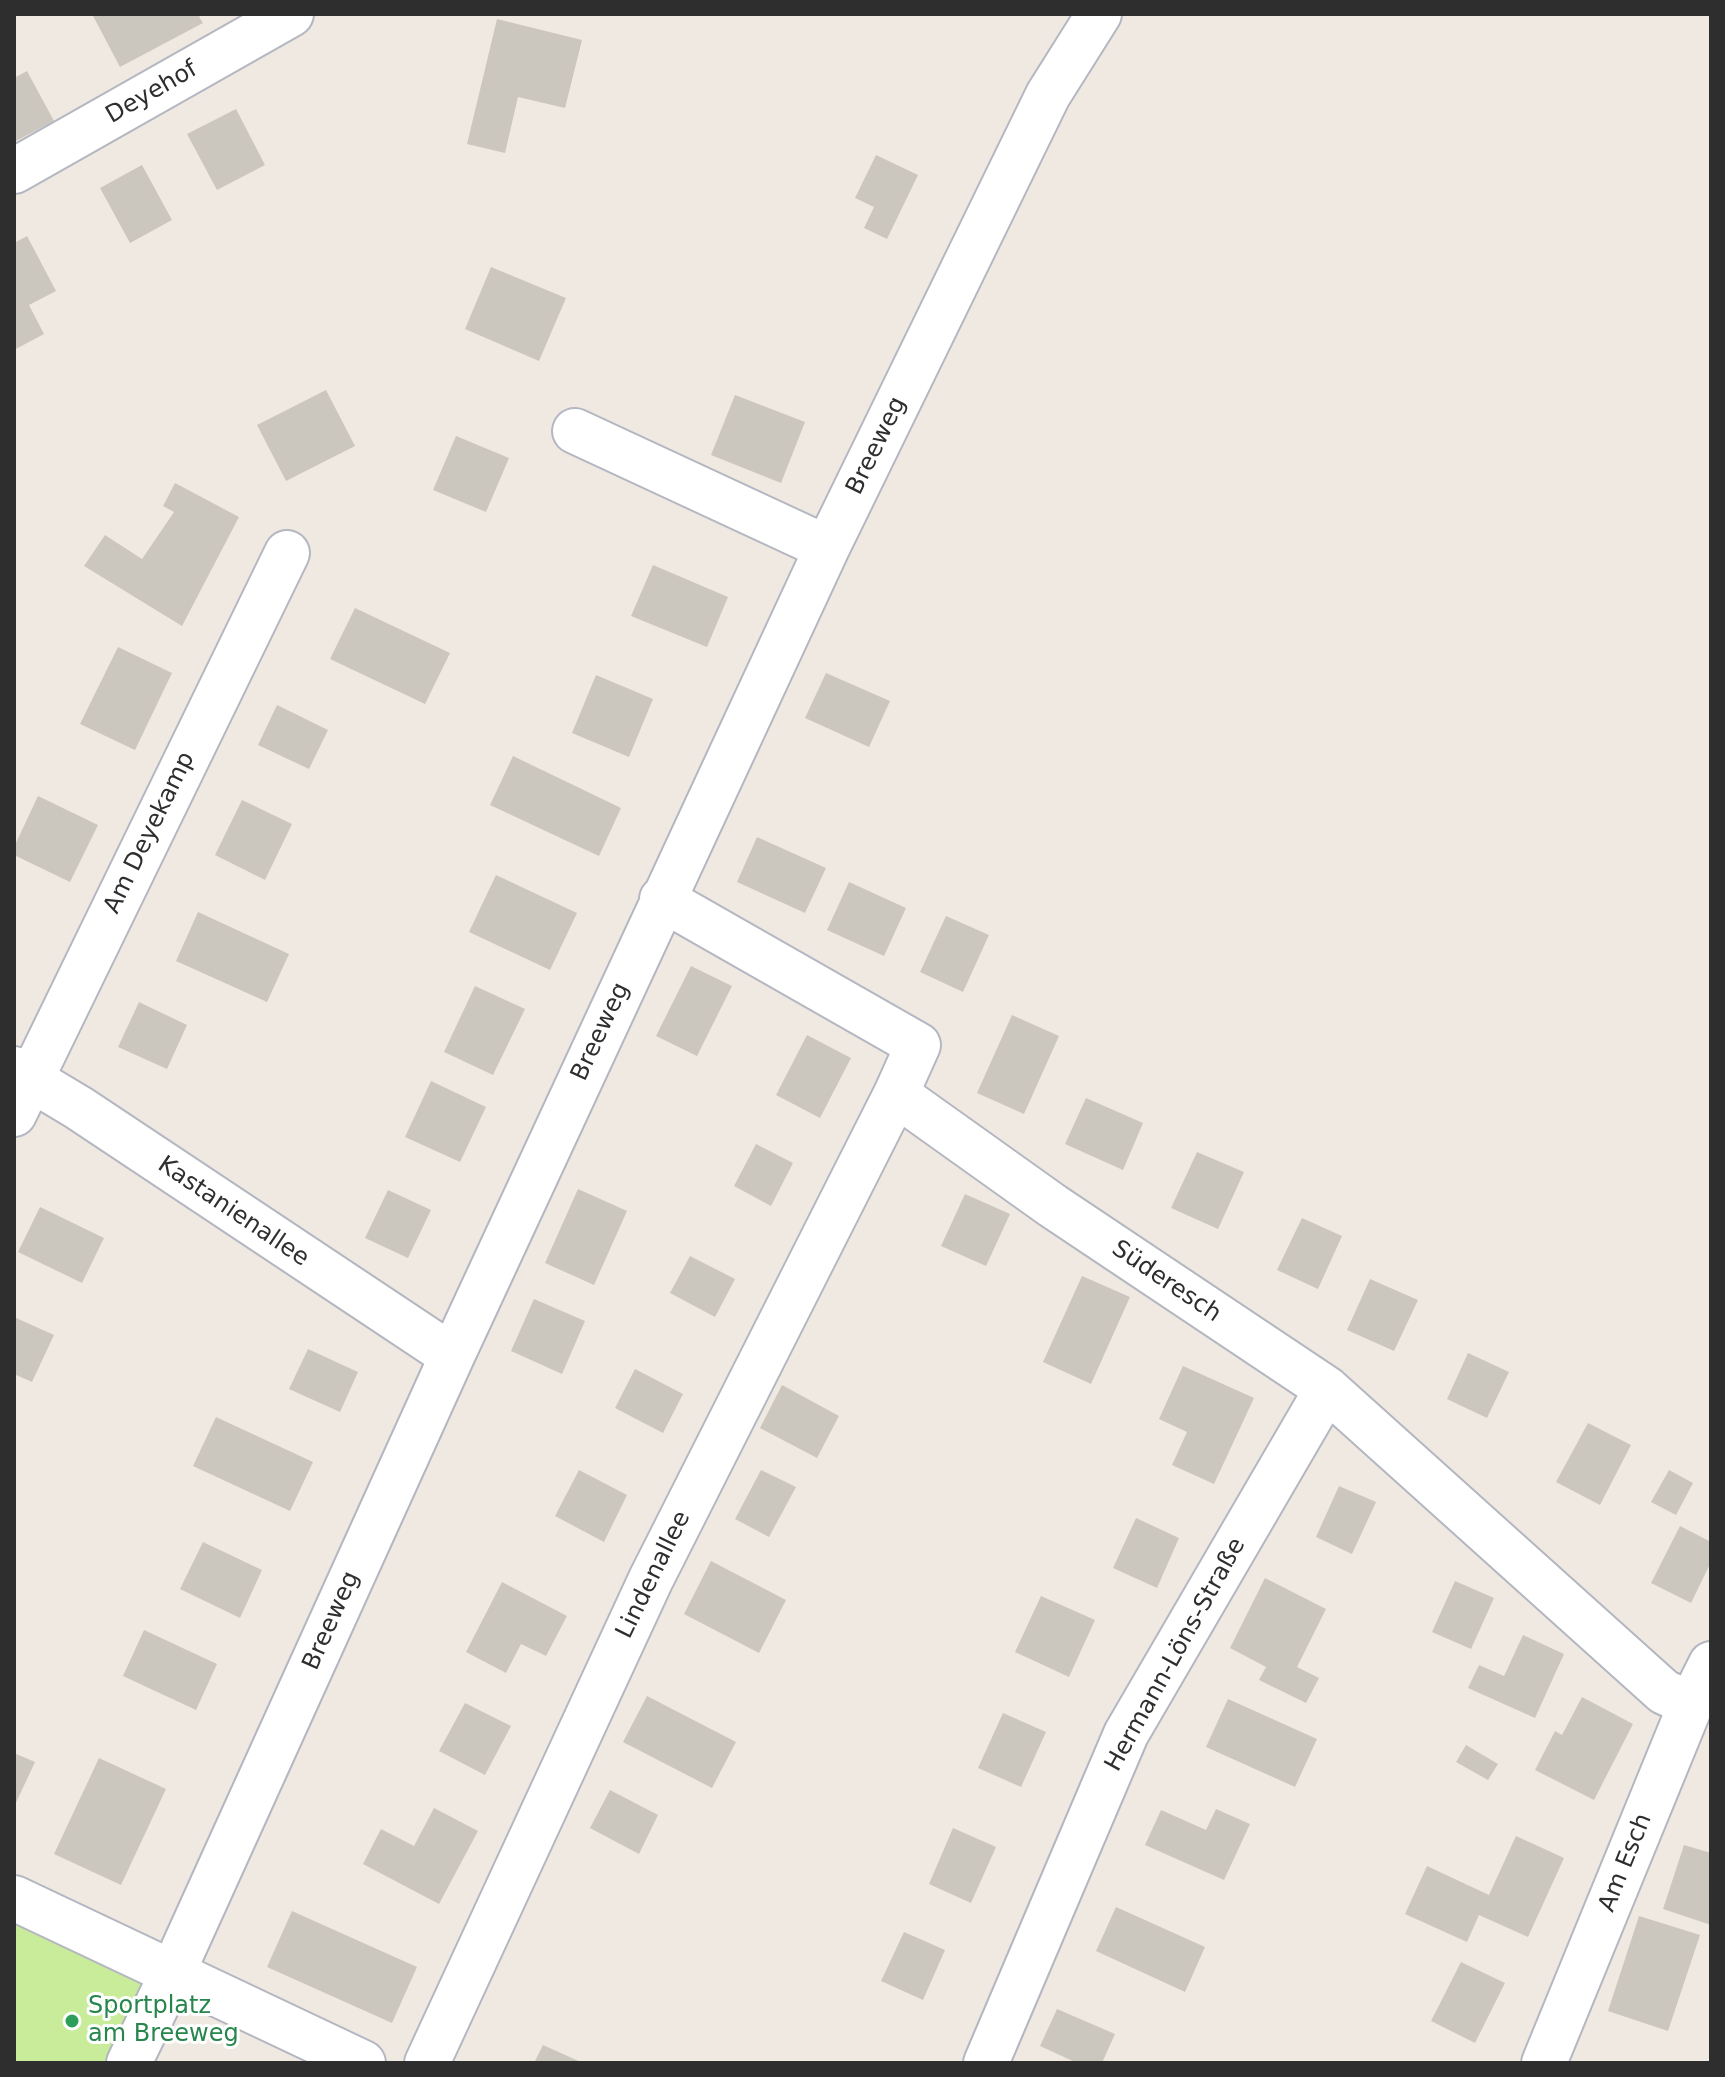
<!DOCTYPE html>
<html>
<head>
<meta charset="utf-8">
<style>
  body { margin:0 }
  #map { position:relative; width:1725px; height:2077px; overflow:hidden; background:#efe9e1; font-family:"DejaVu Sans",sans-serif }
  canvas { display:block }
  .frame { position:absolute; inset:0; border:16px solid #2e2e2e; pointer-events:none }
</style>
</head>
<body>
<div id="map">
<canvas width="1725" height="2077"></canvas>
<div class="frame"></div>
</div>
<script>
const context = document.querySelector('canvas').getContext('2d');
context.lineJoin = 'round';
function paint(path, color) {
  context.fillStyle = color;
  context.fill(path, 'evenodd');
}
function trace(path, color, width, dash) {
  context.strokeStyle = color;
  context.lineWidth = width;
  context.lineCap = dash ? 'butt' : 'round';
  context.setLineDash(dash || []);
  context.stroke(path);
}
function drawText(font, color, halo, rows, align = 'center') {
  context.font = font + ' "DejaVu Sans",sans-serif';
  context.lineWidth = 6;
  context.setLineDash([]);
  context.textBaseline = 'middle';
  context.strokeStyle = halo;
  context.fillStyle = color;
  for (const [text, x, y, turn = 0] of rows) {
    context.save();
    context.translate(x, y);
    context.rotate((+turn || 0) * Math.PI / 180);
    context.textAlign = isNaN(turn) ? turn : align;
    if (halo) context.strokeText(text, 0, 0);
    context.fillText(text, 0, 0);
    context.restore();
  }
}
paint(new Path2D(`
  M 14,1915 L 151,1979 L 110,2063 L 14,2063 Z`), '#c9ec9a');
paint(new Path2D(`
  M 92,14 L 204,14 L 199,17 L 203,23 L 120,67 Z
  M 497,19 L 582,40 L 565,108 L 518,97 L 505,153 L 467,144 Z
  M 27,71 L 54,121 L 14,142 L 14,78 Z
  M 236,109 L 265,165 L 217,190 L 187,134 Z
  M 876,155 L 918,175 L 887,239 L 864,228 L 874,207 L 855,198 Z
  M 142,165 L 172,220 L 130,243 L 100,188 Z
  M 27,236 L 56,291 L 29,305 L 44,334 L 14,350 L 14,243 Z
  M 491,267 L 566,298 L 539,361 L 465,329 Z
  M 326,390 L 355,446 L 286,481 L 257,425 Z
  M 735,395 L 805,422 L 781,483 L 711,455 Z
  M 456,436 L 509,458 L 486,512 L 433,490 Z
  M 175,483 L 239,517 L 182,626 L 84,566 L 105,535 L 142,559 L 174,512 L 163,506 Z
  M 653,565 L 728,597 L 707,647 L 631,616 Z
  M 355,608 L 450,653 L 425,704 L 330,659 Z
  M 118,647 L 172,673 L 135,750 L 80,724 Z
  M 826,673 L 890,701 L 869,747 L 805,718 Z
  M 596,675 L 653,699 L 629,757 L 572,733 Z
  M 277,705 L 328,730 L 309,769 L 258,745 Z
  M 513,756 L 621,808 L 599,856 L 490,805 Z
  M 38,796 L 98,825 L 70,882 L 14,855 L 14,847 Z
  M 242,800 L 292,824 L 265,880 L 215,855 Z
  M 757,837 L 826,868 L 805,913 L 737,882 Z
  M 496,875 L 577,913 L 550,970 L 469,932 Z
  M 849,882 L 906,908 L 884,956 L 827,930 Z
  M 198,912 L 289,954 L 267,1002 L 176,961 Z
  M 946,916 L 989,935 L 963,992 L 920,972 Z
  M 691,966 L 732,986 L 697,1056 L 656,1036 Z
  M 475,986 L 525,1009 L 493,1075 L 444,1052 Z
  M 139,1002 L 187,1025 L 167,1069 L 118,1047 Z
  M 1012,1015 L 1059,1036 L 1024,1114 L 977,1093 Z
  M 807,1035 L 851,1058 L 820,1118 L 776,1095 Z
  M 431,1081 L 486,1107 L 460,1162 L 405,1137 Z
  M 1086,1098 L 1143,1123 L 1123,1170 L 1065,1144 Z
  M 756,1144 L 793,1163 L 771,1206 L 734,1186 Z
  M 1197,1152 L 1244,1172 L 1218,1229 L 1171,1208 Z
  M 578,1189 L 627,1211 L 594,1285 L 545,1263 Z
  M 388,1190 L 431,1210 L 408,1258 L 365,1238 Z
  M 965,1194 L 1010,1214 L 986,1266 L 941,1246 Z
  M 40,1207 L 104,1238 L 82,1283 L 18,1252 Z
  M 1302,1218 L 1342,1236 L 1318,1289 L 1277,1270 Z
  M 690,1256 L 735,1279 L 715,1317 L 670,1293 Z
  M 1082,1276 L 1130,1297 L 1091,1384 L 1043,1362 Z
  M 1370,1279 L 1418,1300 L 1394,1351 L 1347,1330 Z
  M 534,1299 L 585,1321 L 562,1374 L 511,1351 Z
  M 14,1317 L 54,1335 L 32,1382 L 14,1374 Z
  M 308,1349 L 358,1372 L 340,1412 L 289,1389 Z
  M 1468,1353 L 1509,1372 L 1487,1418 L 1447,1399 Z
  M 1183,1366 L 1254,1398 L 1214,1484 L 1172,1465 L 1187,1432 L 1159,1419 Z
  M 635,1369 L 683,1394 L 663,1433 L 615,1408 Z
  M 782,1385 L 839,1416 L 817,1458 L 760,1428 Z
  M 216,1417 L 313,1462 L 290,1511 L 193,1466 Z
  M 1588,1423 L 1631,1445 L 1600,1505 L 1556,1482 Z
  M 579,1470 L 627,1495 L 604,1542 L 555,1516 Z
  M 761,1470 L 796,1487 L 769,1537 L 735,1519 Z
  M 1669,1470 L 1693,1483 L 1676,1515 L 1651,1502 Z
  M 1339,1486 L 1376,1502 L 1352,1554 L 1316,1537 Z
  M 1136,1518 L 1179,1538 L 1157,1588 L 1113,1568 Z
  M 1680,1526 L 1711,1542 L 1711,1562 L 1691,1603 L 1651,1583 Z
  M 203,1542 L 262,1570 L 240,1618 L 180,1589 Z
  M 711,1561 L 786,1600 L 759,1653 L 684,1614 Z
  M 1265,1578 L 1326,1609 L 1297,1667 L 1319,1678 L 1306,1703 L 1259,1680 L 1266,1667 L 1230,1648 Z
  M 1455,1581 L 1494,1598 L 1471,1649 L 1432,1632 Z
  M 502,1582 L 567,1616 L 546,1656 L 521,1644 L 506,1673 L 466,1652 Z
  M 1041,1596 L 1095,1620 L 1069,1677 L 1015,1652 Z
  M 144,1630 L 217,1664 L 196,1710 L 123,1676 Z
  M 1523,1635 L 1564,1654 L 1535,1718 L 1468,1688 L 1479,1665 L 1504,1676 Z
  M 647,1696 L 736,1742 L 712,1788 L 623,1742 Z
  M 1582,1697 L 1633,1724 L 1594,1800 L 1535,1770 L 1555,1731 L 1562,1735 Z
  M 1228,1699 L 1317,1739 L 1295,1787 L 1206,1747 Z
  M 465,1703 L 511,1726 L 485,1775 L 439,1751 Z
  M 1003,1713 L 1046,1732 L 1021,1787 L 978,1768 Z
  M 1466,1745 L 1498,1764 L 1488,1780 L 1456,1762 Z
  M 14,1753 L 35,1762 L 14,1807 Z
  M 99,1758 L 166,1789 L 121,1885 L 54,1854 Z
  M 610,1790 L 658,1815 L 639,1854 L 590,1828 Z
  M 434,1808 L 478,1831 L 439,1904 L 363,1864 L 381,1829 L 414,1846 Z
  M 1216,1809 L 1250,1824 L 1224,1880 L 1145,1845 L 1161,1810 L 1206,1830 Z
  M 953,1828 L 996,1847 L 971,1903 L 929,1884 Z
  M 1516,1836 L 1564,1858 L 1528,1937 L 1479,1915 L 1467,1942 L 1405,1914 L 1427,1866 L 1489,1895 Z
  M 1684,1845 L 1711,1853 L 1711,1925 L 1663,1909 Z
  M 1116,1907 L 1205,1947 L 1185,1992 L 1096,1951 Z
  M 292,1911 L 417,1967 L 392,2023 L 267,1967 Z
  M 1639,1916 L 1700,1935 L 1668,2031 L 1608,2011 Z
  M 904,1932 L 945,1950 L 923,2000 L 881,1981 Z
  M 1461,1962 L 1505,1983 L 1475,2043 L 1431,2021 Z
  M 1057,2009 L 1115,2034 L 1102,2063 L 1077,2063 L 1040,2046 Z
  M 543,2045 L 583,2063 L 534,2063 Z`), '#cbc7bf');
const minor = new Path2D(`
  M 14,171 L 291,14
  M 575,431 L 827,548
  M 662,899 L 918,1045 L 896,1094 L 1053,1206 L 1327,1389 L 1664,1692 L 1691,1704
  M 14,1069 L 79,1108 L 452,1356
  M 14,1114 L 287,553
  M 14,1898 L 363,2063
  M 129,2063 L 172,1974 L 452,1356 L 827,548 L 1048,95 L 1099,14
  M 427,2063 L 651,1579 L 896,1094
  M 986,2063 L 1126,1734 L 1327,1389
  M 1544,2063 L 1691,1704 L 1711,1664`);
trace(minor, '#b4b7c1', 48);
trace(minor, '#fff', 44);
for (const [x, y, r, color] of [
  [72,2021,8,"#2e9e5b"]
]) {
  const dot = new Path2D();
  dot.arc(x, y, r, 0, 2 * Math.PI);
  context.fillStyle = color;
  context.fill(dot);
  trace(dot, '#fff', 3);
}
drawText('24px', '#2e2e2e', '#fff', [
  ["Deyehof",152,93,-30],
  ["Breeweg",877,446,-64],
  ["Am Deyekamp",150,833,-64],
  ["Breeweg",601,1032,-65],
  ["Kastanienallee",233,1212,34],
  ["Süderesch",1166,1282,34],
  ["Lindenallee",654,1575,-64],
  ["Breeweg",332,1621,-66],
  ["Hermann-Löns-Straße",1176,1655,-61],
  ["Am Esch",1626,1863,-68]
]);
drawText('24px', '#27864d', '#fff', [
  ["Sportplatz",88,2007],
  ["am Breeweg",88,2035]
], 'left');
</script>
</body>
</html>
